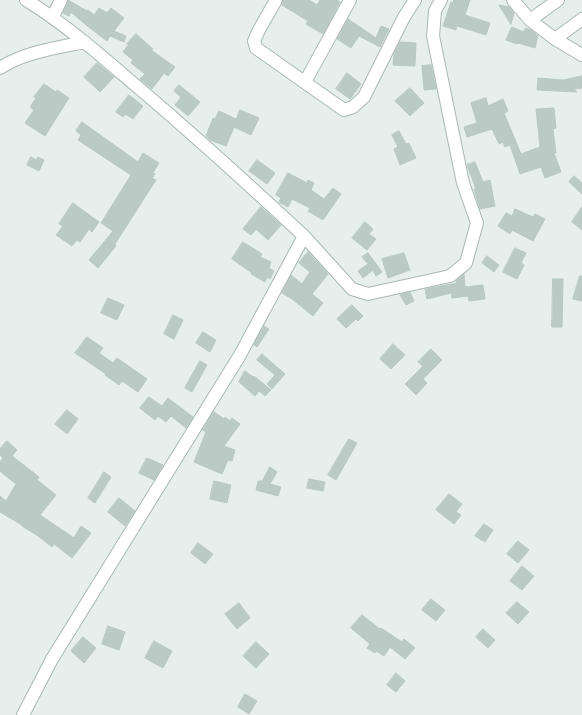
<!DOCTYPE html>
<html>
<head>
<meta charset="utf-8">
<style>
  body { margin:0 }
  canvas { display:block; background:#e6efeb }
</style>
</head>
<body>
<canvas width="582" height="715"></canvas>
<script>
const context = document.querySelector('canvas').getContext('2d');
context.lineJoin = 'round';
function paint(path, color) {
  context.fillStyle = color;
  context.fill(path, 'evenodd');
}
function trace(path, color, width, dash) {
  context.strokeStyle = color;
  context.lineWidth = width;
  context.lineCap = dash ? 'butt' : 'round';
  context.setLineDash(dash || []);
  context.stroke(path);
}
const building = new Path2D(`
  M 68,0 L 87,11 L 88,10 L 94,15 L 99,8 L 107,13 L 111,8 L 124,18 L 114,31 L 126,36 L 124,42 L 110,36 L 107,41 L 86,25 L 71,12 L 69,16 L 63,13 Z
  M 283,0 L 309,0 L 317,5 L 320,0 L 337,0 L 340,2 L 323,34 L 306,24 L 308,21 L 282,5 Z
  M 454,0 L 470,0 L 465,15 L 490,23 L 486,35 L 457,26 L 456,30 L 443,26 L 451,2 L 453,3 Z
  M 499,5 L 509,7 L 514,13 L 511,24 Z
  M 348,19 L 376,38 L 381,26 L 389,29 L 380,47 L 359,36 L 351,48 L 337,39 Z
  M 512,27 L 524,32 L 525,28 L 531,30 L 538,36 L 535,48 L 518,43 L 517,44 L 506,40 Z
  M 136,34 L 153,49 L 151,50 L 175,67 L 168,76 L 164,73 L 152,89 L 140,79 L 145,74 L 131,63 L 133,60 L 123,52 L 129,44 L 127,44 Z
  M 400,42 L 416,43 L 415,66 L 393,65 L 394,54 Z
  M 97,63 L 114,77 L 100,92 L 84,77 Z
  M 431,65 L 436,89 L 424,90 L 422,66 Z
  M 347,73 L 361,84 L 350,99 L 336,89 Z
  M 582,76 L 582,88 L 574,89 L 577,92 L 537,90 L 538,78 L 563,80 Z
  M 44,84 L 56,92 L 57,90 L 69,98 L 45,136 L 25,123 L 34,110 L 30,107 L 36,98 L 34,97 Z
  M 179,85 L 200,102 L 188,116 L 175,105 L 181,97 L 174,91 Z
  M 410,88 L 424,103 L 410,116 L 395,101 Z
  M 129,95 L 143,106 L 133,119 L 125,114 L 123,117 L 116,112 Z
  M 486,98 L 488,106 L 503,99 L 508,111 L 504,113 L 521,154 L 540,147 L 536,109 L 554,108 L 556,128 L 553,129 L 556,153 L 554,153 L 561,172 L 545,178 L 541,167 L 520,174 L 510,145 L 505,147 L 503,142 L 499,144 L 492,129 L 467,137 L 464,127 L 477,123 L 471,103 Z
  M 240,110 L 259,118 L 251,135 L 234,127 L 226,146 L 210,140 L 206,136 L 213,118 L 215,119 L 219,111 L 236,119 Z
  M 82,122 L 138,162 L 143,153 L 159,163 L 153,173 L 155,174 L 152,178 L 156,180 L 115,244 L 116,246 L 98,268 L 89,260 L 113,231 L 101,223 L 131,175 L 78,140 L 81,135 L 76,131 Z
  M 399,131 L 406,144 L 409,143 L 416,158 L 400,165 L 394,149 L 398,147 L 392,135 Z
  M 31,157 L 36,160 L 38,157 L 44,160 L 39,171 L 27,165 Z
  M 257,160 L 275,173 L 267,184 L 249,171 Z
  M 475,162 L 483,182 L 490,180 L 495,206 L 480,209 L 474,189 L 476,189 L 467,165 Z
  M 288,173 L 307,183 L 308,180 L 314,183 L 311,190 L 324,199 L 333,188 L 341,194 L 323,220 L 308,211 L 310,208 L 292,199 L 288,207 L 279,202 L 281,198 L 276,195 Z
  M 574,176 L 582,183 L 582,194 L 569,182 Z
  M 73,203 L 99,222 L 92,232 L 89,229 L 80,242 L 77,240 L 72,246 L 56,235 L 63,226 L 59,224 Z
  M 261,207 L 281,225 L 268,240 L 256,229 L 251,235 L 243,229 Z
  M 582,207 L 582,230 L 572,222 Z
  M 515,209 L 533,217 L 535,214 L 545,219 L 533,241 L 512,230 L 510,234 L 498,226 L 506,213 L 512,216 Z
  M 365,222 L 373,229 L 369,234 L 376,239 L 367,250 L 352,238 Z
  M 243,242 L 262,254 L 260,257 L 271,262 L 269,268 L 274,271 L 270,279 L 267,277 L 265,282 L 251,274 L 252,273 L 232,259 Z
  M 515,248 L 526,253 L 521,263 L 524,265 L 517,279 L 503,272 Z
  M 308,252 L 328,274 L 312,294 L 323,303 L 313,316 L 292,299 L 282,293 L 291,275 L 302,284 L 310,272 L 299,263 Z
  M 368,253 L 382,272 L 376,276 L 373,270 L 363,278 L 358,271 L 368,264 L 362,257 Z
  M 404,253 L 410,270 L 388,278 L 382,259 Z
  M 487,256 L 499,265 L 494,272 L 482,263 Z
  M 464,274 L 465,287 L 483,285 L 485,299 L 469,301 L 468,296 L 452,298 L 451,293 L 427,299 L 425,289 L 457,283 L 456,281 Z
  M 580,276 L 582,276 L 582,301 L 573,299 Z
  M 553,279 L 563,279 L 562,327 L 552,327 Z
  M 410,292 L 414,301 L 406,305 L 400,295 Z
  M 108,298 L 124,305 L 117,320 L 101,313 Z
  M 352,305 L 363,316 L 358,321 L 356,319 L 346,328 L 337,319 Z
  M 173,315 L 183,320 L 174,339 L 164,334 Z
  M 264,326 L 269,329 L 257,347 L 254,345 Z
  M 203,332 L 216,340 L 210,352 L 196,343 Z
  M 87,337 L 103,348 L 99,353 L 113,363 L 117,358 L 147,379 L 138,392 L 122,381 L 119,385 L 105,375 L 106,374 L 75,353 Z
  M 393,344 L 405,355 L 391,369 L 380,359 Z
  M 431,349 L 442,360 L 423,379 L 427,383 L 416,395 L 405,384 L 423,366 L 418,362 Z
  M 262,354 L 285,374 L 272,389 L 267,384 L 275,375 L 257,360 Z
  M 200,361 L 207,365 L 192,392 L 185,388 Z
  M 245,371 L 253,377 L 254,376 L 271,390 L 265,396 L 259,391 L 255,396 L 239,382 Z
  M 149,397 L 162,406 L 168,398 L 193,417 L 186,428 L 171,416 L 166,422 L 158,416 L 155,420 L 146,413 L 140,408 Z
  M 67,410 L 78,419 L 67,434 L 55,424 Z
  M 214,412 L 224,419 L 225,417 L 230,421 L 232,418 L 240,424 L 224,446 L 235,450 L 232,461 L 228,460 L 222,474 L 194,462 L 206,432 L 203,430 Z
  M 349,439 L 357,443 L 336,480 L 328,475 Z
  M 7,441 L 17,450 L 12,456 L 39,477 L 37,480 L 56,495 L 40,515 L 74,538 L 81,526 L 91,533 L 72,558 L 54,544 L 52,547 L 38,536 L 22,526 L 22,525 L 0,512 L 0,496 L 6,501 L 16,484 L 0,471 L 0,462 L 3,458 L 0,455 L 0,449 Z
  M 147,458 L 163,465 L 154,480 L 139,473 Z
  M 270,467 L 277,472 L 270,484 L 281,487 L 278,496 L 256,490 L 258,481 L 262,481 Z
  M 104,472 L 111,477 L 95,503 L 88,498 Z
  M 309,479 L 325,482 L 323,491 L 307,488 Z
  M 214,481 L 231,485 L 227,503 L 210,499 Z
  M 449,494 L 462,504 L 456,512 L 461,515 L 454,524 L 436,510 Z
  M 119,498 L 135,511 L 125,526 L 108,512 Z
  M 484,524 L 493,530 L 485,542 L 475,536 Z
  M 518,541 L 529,550 L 518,563 L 507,554 Z
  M 198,543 L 213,554 L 205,564 L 191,553 Z
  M 522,566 L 534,576 L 522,590 L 510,581 Z
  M 431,599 L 445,610 L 436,621 L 422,610 Z
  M 517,602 L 529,612 L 518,624 L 506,613 Z
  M 239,603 L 250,618 L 237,629 L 225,614 Z
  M 362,615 L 380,629 L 381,628 L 402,642 L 404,639 L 415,648 L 405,659 L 390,647 L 384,656 L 376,651 L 375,653 L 367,648 L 370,644 L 351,628 Z
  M 108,626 L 125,632 L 119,650 L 102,644 Z
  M 483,629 L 495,640 L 488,648 L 476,637 Z
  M 83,637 L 96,648 L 84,663 L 71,651 Z
  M 154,641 L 172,651 L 163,668 L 145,658 Z
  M 256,642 L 269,654 L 256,668 L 243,656 Z
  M 396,673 L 405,681 L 396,692 L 387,685 Z
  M 245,694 L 257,701 L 249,714 L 238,707 Z`);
paint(building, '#bbcac4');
trace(building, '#b8c9c2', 1);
const minor = new Path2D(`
  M 276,0 L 259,30 L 254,41 L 256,48 L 344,110 L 353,107 L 364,97 L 404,17 L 415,0
  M 513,0 L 530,20 L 555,39 L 582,55
  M 53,16 L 61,0
  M 530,20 L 558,0
  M 555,39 L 582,19
  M 0,68 C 25,52 56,48 85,42
  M 305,82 L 350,0
  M 304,236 L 352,289 L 368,294 L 450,276 L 466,263 L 477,223 L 463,183 L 433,36 L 435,11 L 441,0
  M 23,715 L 52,659 L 240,355 L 304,236 C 248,184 192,133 134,84 C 99,54 65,24 26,0`);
trace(minor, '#a8b8b2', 14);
trace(minor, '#fff', 12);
</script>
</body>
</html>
